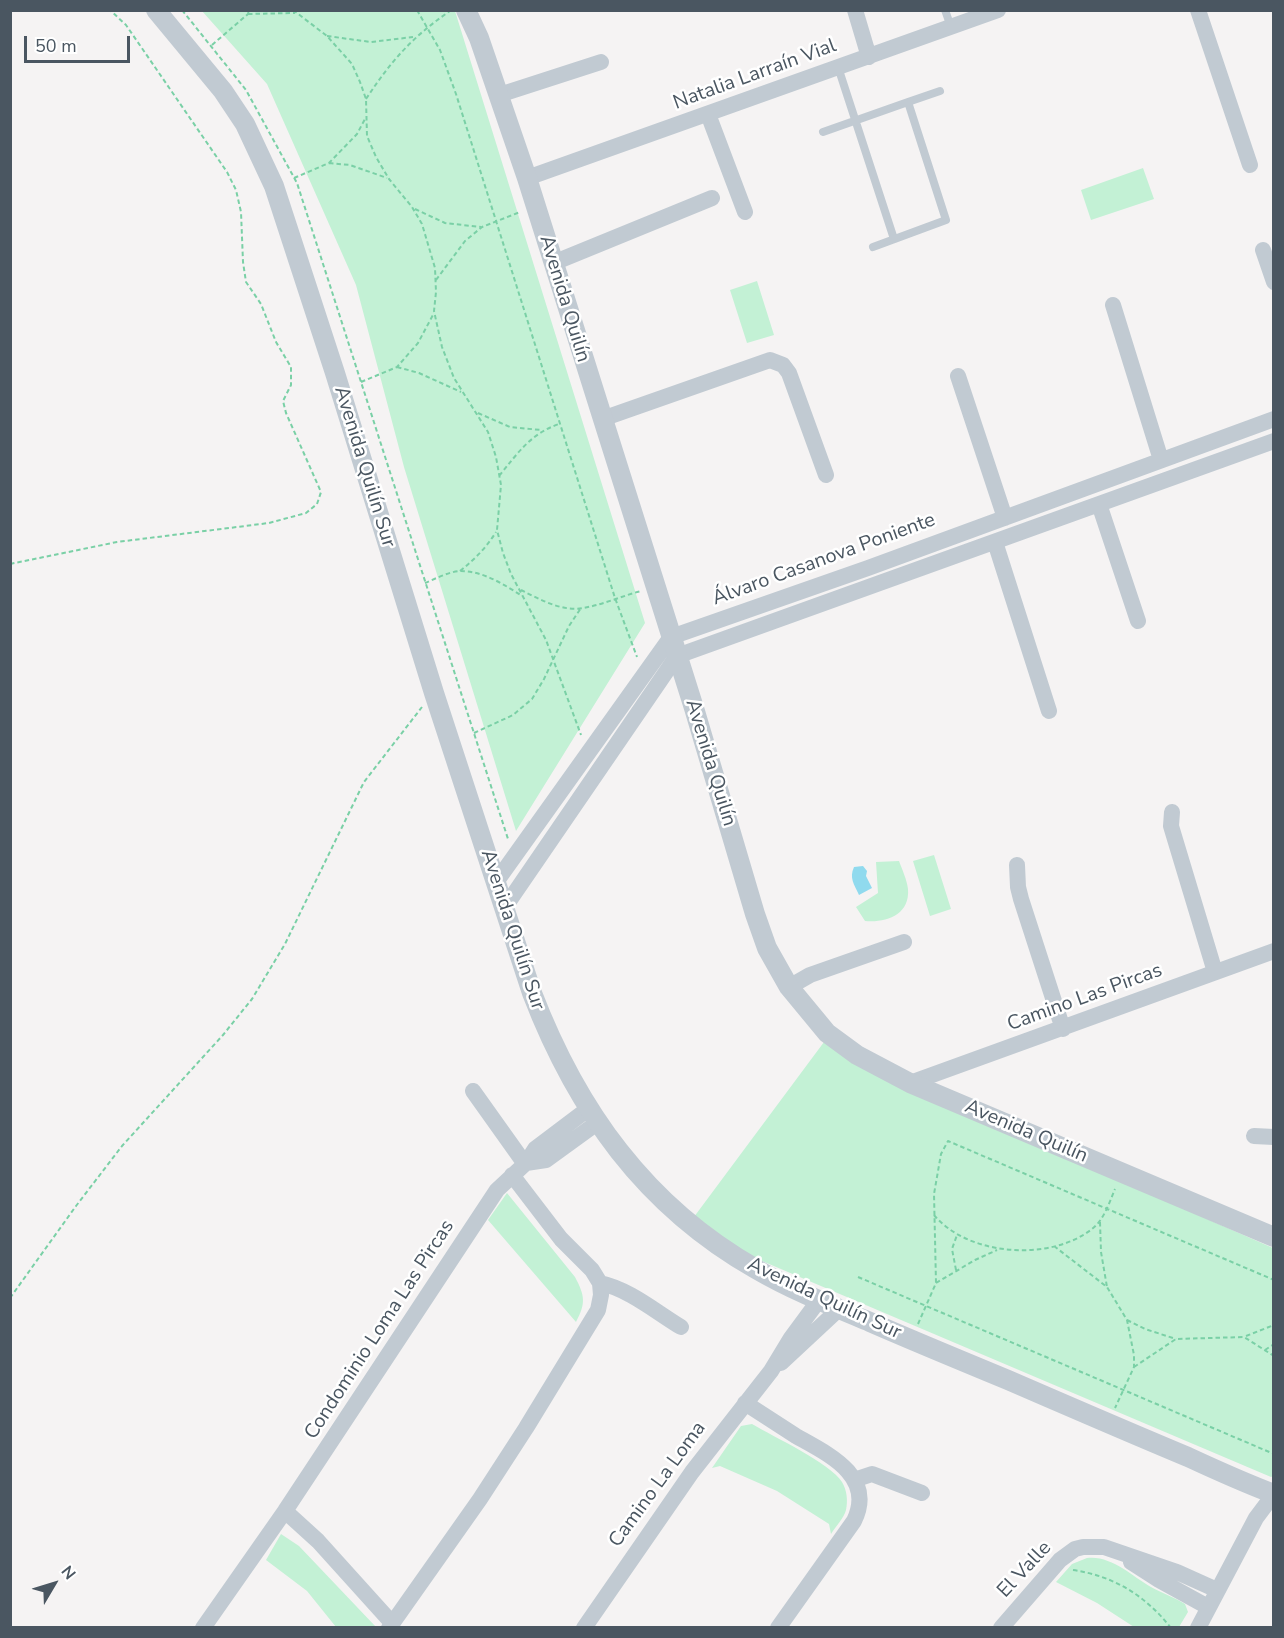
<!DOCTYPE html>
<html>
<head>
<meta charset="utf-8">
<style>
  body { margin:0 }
  #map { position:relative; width:1284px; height:1638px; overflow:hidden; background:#f5f3f3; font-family:"Nunito Sans",sans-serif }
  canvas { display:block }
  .frame { position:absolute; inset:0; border:12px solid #4a5661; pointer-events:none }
  .north { position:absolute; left:24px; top:1554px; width:60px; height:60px; -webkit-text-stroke:4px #fff; paint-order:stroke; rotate:52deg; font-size:16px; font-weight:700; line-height:24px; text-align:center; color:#4a5661 }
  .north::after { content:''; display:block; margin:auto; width:21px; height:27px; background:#4a5661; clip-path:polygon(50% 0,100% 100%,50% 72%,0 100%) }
  .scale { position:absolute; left:24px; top:36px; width:106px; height:27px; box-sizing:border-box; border:3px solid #4a5661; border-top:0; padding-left:8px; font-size:18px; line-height:21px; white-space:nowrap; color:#4a5661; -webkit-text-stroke:4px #fff; paint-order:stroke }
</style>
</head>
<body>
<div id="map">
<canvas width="1284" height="1638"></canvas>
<div class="frame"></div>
<div class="north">N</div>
<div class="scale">50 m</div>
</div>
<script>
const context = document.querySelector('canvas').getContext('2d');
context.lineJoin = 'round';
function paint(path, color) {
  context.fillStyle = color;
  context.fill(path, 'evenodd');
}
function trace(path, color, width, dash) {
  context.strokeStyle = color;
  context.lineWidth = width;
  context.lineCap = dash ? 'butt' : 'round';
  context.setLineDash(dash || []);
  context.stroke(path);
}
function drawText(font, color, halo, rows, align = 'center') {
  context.font = font + ' "Nunito Sans",sans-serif';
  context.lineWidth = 5;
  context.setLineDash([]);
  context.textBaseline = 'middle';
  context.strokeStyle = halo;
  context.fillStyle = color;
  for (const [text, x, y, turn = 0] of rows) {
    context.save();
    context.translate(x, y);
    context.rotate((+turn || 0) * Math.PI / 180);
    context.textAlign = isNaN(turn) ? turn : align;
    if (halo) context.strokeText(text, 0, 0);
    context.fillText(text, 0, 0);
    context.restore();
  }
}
paint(new Path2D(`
  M 202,11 L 455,11 L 645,623 L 516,831 L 404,467 L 356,285 L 267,84 Z
  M 1143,168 L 1154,199 L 1091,220 L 1081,190 Z
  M 757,281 L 774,335 L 747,343 L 730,290 Z
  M 934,855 L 951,909 L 930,916 L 913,861 Z
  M 899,861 C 902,869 907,880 908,889 C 910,915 886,923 865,921 L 856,907 L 878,893 L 876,862 Z
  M 824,1042 L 898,1083 L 1273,1248 L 1273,1476 L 1271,1477 L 729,1247 L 688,1225 Z
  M 507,1193 L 575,1277 C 585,1296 586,1303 576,1322 L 488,1220 Z
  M 752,1424 C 774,1437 830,1463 842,1482 C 847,1490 848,1501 846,1510 C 844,1518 836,1526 831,1534 L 829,1524 L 777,1491 L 720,1466 L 712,1468 L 741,1426 Z
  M 281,1534 L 299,1546 L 376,1627 L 336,1627 L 307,1591 L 266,1560 Z
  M 1087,1558 C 1111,1555 1132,1576 1151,1587 C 1162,1593 1174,1597 1185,1604 L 1188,1612 L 1179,1627 L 1134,1627 L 1097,1603 L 1056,1582 L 1072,1564 Z`), '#c3f1d5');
paint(new Path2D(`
  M 863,866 L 867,871 L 866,876 L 872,888 L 859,895 C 854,884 849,878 854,867 Z`), '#90daee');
trace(new Path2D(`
  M 182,10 L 246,90 L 297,183 L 508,839
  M 293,10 L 327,36 L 352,64 L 360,82 L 366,99 L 367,136 L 376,157 L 389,179 L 412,207 L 422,224 L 435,268 L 436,292 L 434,311 L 442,347 L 454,378 L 488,432 L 496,457 L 501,485 L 497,530 L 503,553 L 511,574 L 546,640 L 581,735
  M 417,10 L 440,50 L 456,94 L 615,598 L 637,657
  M 248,14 L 295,13
  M 327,36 L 371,42 L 413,37
  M 212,45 L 248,14 L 249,10
  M 366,99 C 391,61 412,37 450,11
  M 329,163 L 350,165 L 387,178
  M 294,178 L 329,163 L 357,134 L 365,119
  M 415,209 L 445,223 L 481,227
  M 436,280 L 465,241 L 482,227 L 520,212
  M 397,367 L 419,373 L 461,392
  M 361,382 L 397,367 L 418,343 L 434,313
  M 478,413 L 510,427 L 541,430
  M 499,476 C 518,453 530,434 559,424
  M 10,564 L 117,542 L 269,523 L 306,513 L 317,504 L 321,492 L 286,413 L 283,401 L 291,385 L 291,367 L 276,342 L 261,304 L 246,282 L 243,262 L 241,212 L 236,190 L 227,172 L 126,25 L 110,10
  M 460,571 C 475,559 486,548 496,532
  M 425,583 C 435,579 450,571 461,571 C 483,571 505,585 522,596
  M 521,590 C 539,599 562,612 583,608 C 602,605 622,596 641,591
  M 474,733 L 513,715 L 532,699 L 544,679 L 569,626 L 581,608
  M 934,1215 C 968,1256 1050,1262 1092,1229 C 1104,1220 1109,1203 1115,1189
  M 1100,1222 L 1101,1252 L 1107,1287
  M 1054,1246 L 1107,1287 L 1127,1320 L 1134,1355 L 1134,1367 L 1115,1408
  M 956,1270 L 952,1249 L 957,1235
  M 858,1277 L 1274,1454
  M 936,1283 L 975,1260 L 997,1250
  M 10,1298 L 76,1206 L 122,1146 L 223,1035 L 252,999 L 285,944 L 364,782 L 422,707
  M 1127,1320 L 1145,1329 L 1176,1339
  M 918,1324 L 936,1283 L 934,1194 L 941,1154 L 948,1141 L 1274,1280
  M 1246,1336 L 1274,1325
  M 1265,1350 L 1274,1344
  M 1134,1367 L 1176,1339 L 1244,1337 L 1274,1356
  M 1073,1570 C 1114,1576 1146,1596 1171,1628`), '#7ad0a6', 2, [4.5, 3]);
trace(new Path2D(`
  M 945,10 L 951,27
  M 838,67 L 894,239
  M 908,102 L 940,91
  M 823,132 L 908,102 L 946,220 L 873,247`), '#c1cad2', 8);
trace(new Path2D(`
  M 855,10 L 869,57
  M 1198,10 L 1250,165
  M 499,95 L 601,62
  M 708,114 L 745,212
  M 527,178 L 998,10
  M 1263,250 L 1274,282
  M 553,263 L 712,198
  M 1113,305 L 1161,460
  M 958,376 L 1005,518
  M 602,419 L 770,360 L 783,365 L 789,373 L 826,475
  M 1099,504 L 1138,621
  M 995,542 L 1049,711
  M 1172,812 L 1171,826 L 1174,836 L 1215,972
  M 1017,865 L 1018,887 L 1021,899 L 1063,1029
  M 496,882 L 671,637 L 868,568 L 1274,419
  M 505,907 L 677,656 L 1274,441
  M 789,987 L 810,975 L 904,942
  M 910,1083 L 1274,951
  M 473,1091 L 525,1164
  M 1254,1136 L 1274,1137
  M 526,1163 L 546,1160 L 597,1123
  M 600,1283 C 629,1289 656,1312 681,1327
  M 781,1363 L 839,1309
  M 745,1403 C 762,1414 779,1425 796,1436 C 828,1454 876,1476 854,1521 L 778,1628
  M 854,1480 L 872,1474 L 922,1493
  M 285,1511 L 318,1541 L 392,1623
  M 1131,1562 L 1159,1580 L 1208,1607
  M 203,1628 L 285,1511 L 497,1190 L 526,1163 L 535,1149 L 588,1109
  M 389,1628 L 480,1499 L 526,1428 L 598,1310 L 601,1295 L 600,1283 L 592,1270 L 561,1239 L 512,1175
  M 584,1628 L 692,1472 L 771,1371 L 791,1338 L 819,1300
  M 1001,1628 L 1060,1560 L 1075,1549 L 1083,1547 L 1104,1547 L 1177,1572 L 1217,1590
  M 1198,1628 L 1256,1518 L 1274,1494`), '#c1cad2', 16);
trace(new Path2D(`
  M 156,10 L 223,91 L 245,124 L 274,186 L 335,373 L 434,693 L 532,993 C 577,1110 645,1206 756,1269 C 792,1290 832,1306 870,1322 C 916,1342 962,1361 1008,1380 C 1068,1406 1128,1432 1188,1457 C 1216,1470 1245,1483 1274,1494
  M 466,10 L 479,38 L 527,178 L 694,708 L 755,914 L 767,948 L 789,987 L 827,1033 L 857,1055 L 910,1083 L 1274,1237`), '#c1cad2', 20);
drawText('20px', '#4a5661', '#fff', [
  ["Natalia Larraín Vial",755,75,-20],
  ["Avenida Quilín",564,299,73],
  ["Avenida Quilín Sur",364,467,73],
  ["Álvaro Casanova Poniente",824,560,-20],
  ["Avenida Quilín",710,763,73],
  ["Avenida Quilín Sur",512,930,72],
  ["Camino Las Pircas",1085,998,-20],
  ["Avenida Quilín",1026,1132,23],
  ["Avenida Quilín Sur",824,1299,25],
  ["Condominio Loma Las Pircas",380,1330,-57],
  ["Camino La Loma",658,1485,-54],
  ["El Valle",1025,1570,-47]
]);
</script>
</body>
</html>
